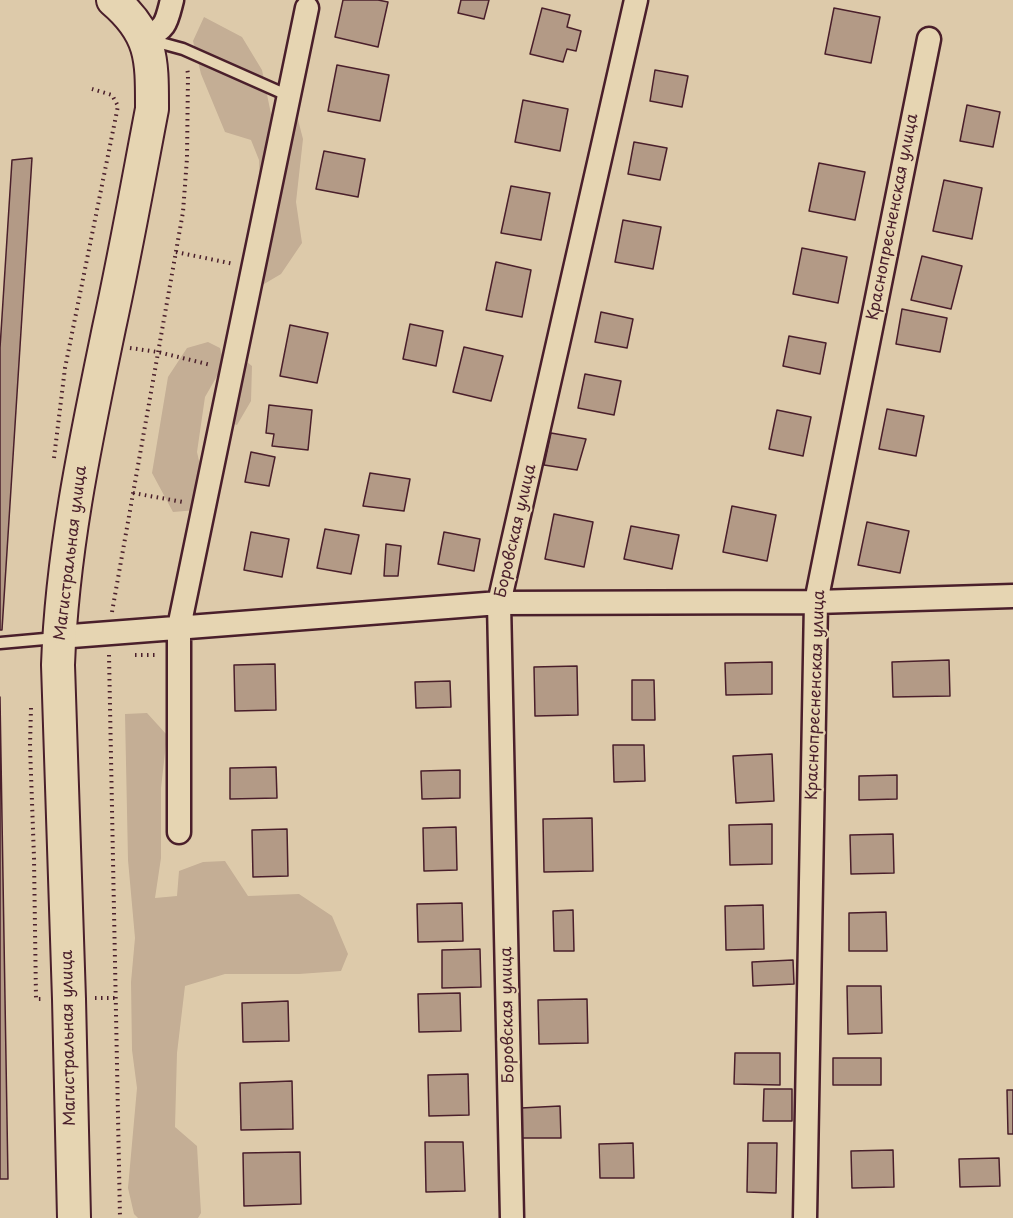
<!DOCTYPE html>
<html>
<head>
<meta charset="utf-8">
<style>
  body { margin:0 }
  canvas { display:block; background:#ddcaaa }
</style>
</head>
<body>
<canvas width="1013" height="1218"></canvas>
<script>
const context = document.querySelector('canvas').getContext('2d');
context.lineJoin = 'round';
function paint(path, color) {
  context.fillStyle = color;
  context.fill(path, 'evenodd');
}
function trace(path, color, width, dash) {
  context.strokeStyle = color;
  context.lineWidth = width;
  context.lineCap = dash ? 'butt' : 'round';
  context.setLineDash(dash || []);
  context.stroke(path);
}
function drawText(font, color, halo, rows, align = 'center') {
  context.font = font + ' "Playpen Sans",sans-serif';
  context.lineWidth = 4.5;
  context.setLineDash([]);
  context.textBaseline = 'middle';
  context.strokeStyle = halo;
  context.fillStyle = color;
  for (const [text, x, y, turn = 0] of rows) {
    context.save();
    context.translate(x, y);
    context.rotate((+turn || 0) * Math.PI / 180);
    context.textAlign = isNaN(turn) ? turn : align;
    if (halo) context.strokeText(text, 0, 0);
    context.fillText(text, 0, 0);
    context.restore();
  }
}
paint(new Path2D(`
  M 204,17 L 242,37 L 262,70 L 271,114 L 280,116 L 296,112 L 303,139 L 296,202 L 302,243 L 281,274 L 259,287 L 260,197 L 259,160 L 251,140 L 225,132 L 201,74 L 193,41 Z
  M 208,342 L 220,348 L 224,364 L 205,397 L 197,452 L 204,483 L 197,510 L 173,512 L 152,473 L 168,377 L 187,348 Z
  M 239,356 L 252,366 L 251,401 L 237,425 L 225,421 Z
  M 147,713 L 167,735 L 161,788 L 161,858 L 155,898 L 177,896 L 179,871 L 203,862 L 225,861 L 248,896 L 299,894 L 332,916 L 348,954 L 341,971 L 299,974 L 225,974 L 185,986 L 177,1053 L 175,1127 L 197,1146 L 201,1213 L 198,1218 L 138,1218 L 134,1214 L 128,1188 L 137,1088 L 132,1050 L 131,982 L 135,938 L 128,860 L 125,714 Z`), '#c4ae95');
const building = new Path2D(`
  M 343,0 L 378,0 L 388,2 L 378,47 L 335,37 Z
  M 461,0 L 489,0 L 484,19 L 458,13 Z
  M 542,8 L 570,15 L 567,27 L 581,31 L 576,51 L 567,49 L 563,62 L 530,54 Z
  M 834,8 L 880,17 L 871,63 L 825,54 Z
  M 337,65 L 389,75 L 380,121 L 328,111 Z
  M 655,70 L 688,76 L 682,107 L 650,101 Z
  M 523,100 L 568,109 L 560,151 L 515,142 Z
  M 967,105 L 1000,112 L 993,147 L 960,141 Z
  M 634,142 L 667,148 L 660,180 L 628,174 Z
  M 324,151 L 365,159 L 358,197 L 316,189 Z
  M 32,158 L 2,630 L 0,630 L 0,348 L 12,160 Z
  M 819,163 L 865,172 L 855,220 L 809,211 Z
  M 944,180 L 982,188 L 972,239 L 933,231 Z
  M 511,186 L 550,193 L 541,240 L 501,233 Z
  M 623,220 L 661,227 L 653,269 L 615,262 Z
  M 802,248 L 847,257 L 838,303 L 793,294 Z
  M 922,256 L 962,266 L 951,309 L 911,300 Z
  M 496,262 L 531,270 L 522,317 L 486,310 Z
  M 902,309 L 947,318 L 940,352 L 896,344 Z
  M 601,312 L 633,319 L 627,348 L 595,342 Z
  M 410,324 L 443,331 L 436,366 L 403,359 Z
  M 290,325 L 328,333 L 317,383 L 280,376 Z
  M 789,336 L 826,343 L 820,374 L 783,366 Z
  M 464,347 L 503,356 L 491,401 L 453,392 Z
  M 585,374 L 621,381 L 614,415 L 578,408 Z
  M 269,405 L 312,410 L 308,450 L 272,446 L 274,434 L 266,433 Z
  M 887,409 L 924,416 L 916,456 L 879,449 Z
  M 777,410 L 811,417 L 803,456 L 769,449 Z
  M 551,433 L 586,439 L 577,470 L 544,465 Z
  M 251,452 L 275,457 L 269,486 L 245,482 Z
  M 370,473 L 410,479 L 404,511 L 363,506 Z
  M 732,506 L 776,515 L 767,561 L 723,552 Z
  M 554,514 L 593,522 L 584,567 L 545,559 Z
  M 867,522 L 909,531 L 900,573 L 858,565 Z
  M 631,526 L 679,535 L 672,569 L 624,559 Z
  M 325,529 L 359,535 L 351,574 L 317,568 Z
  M 251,532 L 289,539 L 282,577 L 244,570 Z
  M 444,532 L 480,539 L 474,571 L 438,564 Z
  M 386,544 L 401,546 L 398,576 L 384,576 Z
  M 949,660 L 950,696 L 893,697 L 892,662 Z
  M 772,662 L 772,694 L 726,695 L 725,663 Z
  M 275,664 L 276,710 L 235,711 L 234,665 Z
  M 577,666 L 578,715 L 535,716 L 534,667 Z
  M 632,680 L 654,680 L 655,720 L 632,720 Z
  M 450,681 L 451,707 L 416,708 L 415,682 Z
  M 0,697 L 8,1179 L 0,1179 Z
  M 613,745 L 644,745 L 645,781 L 614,782 Z
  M 772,754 L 774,801 L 736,803 L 733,756 Z
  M 276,767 L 277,798 L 230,799 L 230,768 Z
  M 460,770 L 460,798 L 422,799 L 421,771 Z
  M 897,775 L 897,799 L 859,800 L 859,776 Z
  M 592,818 L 593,871 L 544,872 L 543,819 Z
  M 772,824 L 772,864 L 730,865 L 729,825 Z
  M 456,827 L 457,870 L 424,871 L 423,828 Z
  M 287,829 L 288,876 L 253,877 L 252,830 Z
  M 893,834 L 894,873 L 851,874 L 850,835 Z
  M 462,903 L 463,941 L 418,942 L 417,904 Z
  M 763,905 L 764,949 L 726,950 L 725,906 Z
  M 573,910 L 574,951 L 554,951 L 553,911 Z
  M 886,912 L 887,951 L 849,951 L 849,913 Z
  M 480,949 L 481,987 L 442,988 L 442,950 Z
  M 793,960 L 794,984 L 753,986 L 752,962 Z
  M 847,986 L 881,986 L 882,1033 L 848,1034 Z
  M 460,993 L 461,1031 L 419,1032 L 418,994 Z
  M 587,999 L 588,1043 L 539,1044 L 538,1000 Z
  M 288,1001 L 289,1041 L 243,1042 L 242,1003 Z
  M 735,1053 L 780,1053 L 780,1085 L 734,1084 Z
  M 833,1058 L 881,1058 L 881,1085 L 833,1085 Z
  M 468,1074 L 469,1115 L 429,1116 L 428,1075 Z
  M 292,1081 L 293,1129 L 241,1130 L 240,1083 Z
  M 764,1089 L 792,1089 L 792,1121 L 763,1121 Z
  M 1007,1090 L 1013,1090 L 1013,1134 L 1008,1134 Z
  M 560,1106 L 561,1138 L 520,1138 L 521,1108 Z
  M 425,1142 L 463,1142 L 465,1191 L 426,1192 Z
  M 633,1143 L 634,1178 L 600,1178 L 599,1144 Z
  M 748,1143 L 777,1143 L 776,1193 L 747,1192 Z
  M 893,1150 L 894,1187 L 852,1188 L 851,1151 Z
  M 300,1152 L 301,1204 L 244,1206 L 243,1153 Z
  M 999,1158 L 1000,1186 L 960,1187 L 959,1159 Z`);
paint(building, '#b39a86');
trace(building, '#4a1f2b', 1.5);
const service = new Path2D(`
  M 150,40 L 183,49 L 289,96
  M 0,643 L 56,638`);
const minor = new Path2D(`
  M 145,39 C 167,27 166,23 172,0
  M 59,637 L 499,603 L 816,602 L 1013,596
  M 179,832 L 179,627 L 307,8
  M 512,1218 L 499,603 L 636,0
  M 805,1218 L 816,602 L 929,39`);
const secondary = new Path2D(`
  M 74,1218 L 69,999 L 58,665 C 62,551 86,439 109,328 C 125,255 138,182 152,109 C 152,60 153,34 113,0`);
trace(service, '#4a1f2b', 15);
trace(minor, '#4a1f2b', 27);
trace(secondary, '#4a1f2b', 36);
trace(new Path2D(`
  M 176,252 L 234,264
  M 130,348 L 158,352 L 211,365
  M 54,458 L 65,368 L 118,106 L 112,95 L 92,89
  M 133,493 L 183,502
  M 112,612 L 183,212 L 187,158 L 188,74 L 187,68
  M 109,655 L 120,1218
  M 135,655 L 157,655
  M 31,708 L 30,746 L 34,858 L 36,999 L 43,999
  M 95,998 L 115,998`), '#4a1f2b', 4, [1.5, 4.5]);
trace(service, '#e6d5b2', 10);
trace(minor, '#e6d5b2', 22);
trace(secondary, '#e6d5b2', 32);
drawText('16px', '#4a1f2b', '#e6d5b2', [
  ["Краснопресненская улица",893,217,-79],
  ["Боровская улица",516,531,-77],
  ["Магистральная улица",71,553,-83],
  ["Краснопресненская улица",816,695,-88],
  ["Боровская улица",508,1015,-91],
  ["Магистральная улица",69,1038,-91]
]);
</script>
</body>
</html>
